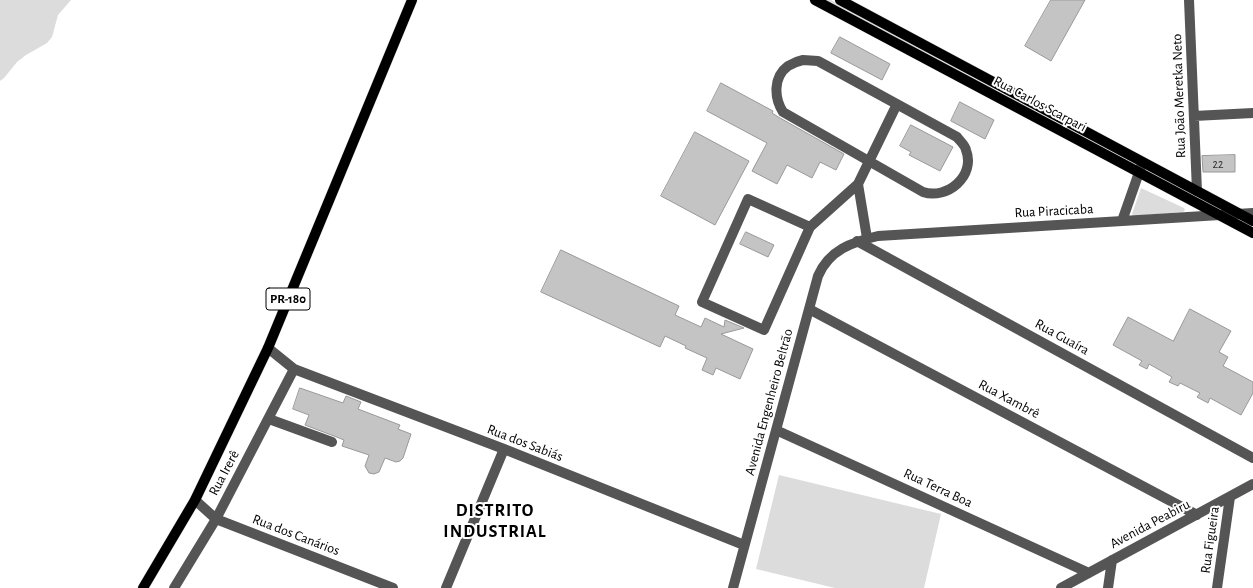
<!DOCTYPE html>
<html>
<head>
<meta charset="utf-8">
<style>
  body { margin:0 }
  canvas { display:block; background:#fff }
</style>
</head>
<body>
<canvas width="1253" height="588"></canvas>
<script>
const context = document.querySelector('canvas').getContext('2d');
context.lineJoin = 'round';
function paint(path, color) {
  context.fillStyle = color;
  context.fill(path, 'evenodd');
}
function trace(path, color, width, dash) {
  context.strokeStyle = color;
  context.lineWidth = width;
  context.lineCap = dash ? 'butt' : 'round';
  context.setLineDash(dash || []);
  context.stroke(path);
}
function drawText(font, color, halo, rows, align = 'center') {
  context.font = font + ' "Alegreya Sans",sans-serif';
  context.lineWidth = 4;
  context.setLineDash([]);
  context.textBaseline = 'middle';
  context.strokeStyle = halo;
  context.fillStyle = color;
  for (const [text, x, y, turn = 0] of rows) {
    context.save();
    context.translate(x, y);
    context.rotate((+turn || 0) * Math.PI / 180);
    context.textAlign = isNaN(turn) ? turn : align;
    if (halo) context.strokeText(text, 0, 0);
    context.fillText(text, 0, 0);
    context.restore();
  }
}
paint(new Path2D(`
  M 0,0 L 71,0 L 58,15 L 52,37 L 47,43 L 26,55 L 17,62 L 4,78 L 0,81 Z
  M 824,0 L 831,0 L 1047,118 Z
  M 1141,188 L 1184,208 L 1185,210 L 1183,212 L 1133,216 L 1132,214 Z
  M 779,475 L 941,514 L 924,588 L 835,588 L 756,569 Z`), '#dcdcdc');
const building = new Path2D(`
  M 1051,0 L 1085,0 L 1051,61 L 1025,46 Z
  M 840,37 L 890,64 L 882,80 L 831,53 Z
  M 721,83 L 773,111 L 772,113 L 780,118 L 844,154 L 836,170 L 820,162 L 812,178 L 787,165 L 777,184 L 752,171 L 767,143 L 707,111 Z
  M 960,102 L 994,120 L 985,139 L 951,121 Z
  M 911,125 L 953,147 L 940,171 L 909,155 L 911,152 L 900,146 Z
  M 695,132 L 749,161 L 715,225 L 661,196 Z
  M 1235,155 L 1235,172 L 1203,172 L 1202,156 Z
  M 746,232 L 774,245 L 768,257 L 740,244 Z
  M 561,250 L 679,306 L 675,315 L 701,327 L 705,318 L 724,327 L 725,320 L 744,328 L 721,334 L 753,349 L 740,379 L 716,368 L 713,375 L 702,370 L 707,358 L 685,348 L 686,346 L 665,336 L 660,347 L 541,292 Z
  M 1190,309 L 1231,331 L 1219,352 L 1228,357 L 1223,366 L 1253,382 L 1253,393 L 1241,415 L 1210,398 L 1208,403 L 1197,397 L 1200,393 L 1180,383 L 1178,386 L 1169,382 L 1172,377 L 1149,364 L 1147,369 L 1139,365 L 1142,361 L 1113,345 L 1128,317 L 1173,341 Z
  M 300,388 L 343,403 L 346,396 L 361,402 L 358,409 L 400,425 L 398,429 L 411,434 L 403,458 L 400,461 L 396,462 L 385,458 L 379,472 L 374,474 L 369,473 L 365,466 L 369,455 L 342,446 L 344,440 L 334,436 L 305,425 L 309,415 L 293,409 Z`);
paint(building, '#c4c4c4');
trace(building, '#999', 1);
const major = new Path2D(`
  M 815,0 L 1253,233
  M 840,0 L 1253,221
  M 143,588 L 195,500 L 268,348 L 412,0`);
trace(major, '#dbdbdb', 11);
trace(new Path2D(`
  M 1189,0 L 1197,191
  M 803,60 L 818,61 L 957,137 C 960,141 965,145 966,150 C 976,176 947,200 923,192 L 783,112 C 774,98 773,77 788,66 C 793,63 798,61 803,60 Z
  M 1194,116 L 1253,113
  M 858,184 L 867,238
  M 1122,221 L 1142,164
  M 810,227 L 748,199 L 702,302 L 764,330 L 810,227 L 858,184 L 897,104
  M 857,241 L 1253,458
  M 809,309 L 1197,515
  M 268,348 L 294,369 L 504,449 L 744,545
  M 269,419 L 332,442
  M 776,430 L 1089,573
  M 195,500 L 216,519 L 393,588
  M 174,588 L 216,519 L 294,369
  M 446,588 L 504,449
  M 733,588 L 818,276 C 829,250 852,242 878,236 L 1253,213
  M 1061,588 L 1253,484
  M 1108,588 L 1112,560
  M 1217,588 L 1230,497`), '#555', 10);
trace(major, '#000', 10);
drawText('12px', '#313131', null, [
  ["22",1218,164]
]);
for (const [x, y, w] of [
  [288,299,44]
]) {
  const box = new Path2D();
  box.roundRect(x - w / 2, y - 11, w, 22, 3);
  context.fillStyle = '#fff';
  context.fill(box);
  trace(box, '#000', 1);
}
drawText('bold 13px', '#000', null, [
  ["PR-180",288,299]
]);
drawText('14px', '#000', '#fff', [
  ["Rua João Meretka Neto",1179,96,-92],
  ["Rua Carlos Scarpari",1040,104,28],
  ["Rua Piracicaba",1054,211,-3],
  ["Rua Guaíra",1062,337,29],
  ["Rua Xambrê",1009,399,28],
  ["Avenida Engenheiro Beltrão",769,402,-75],
  ["Rua dos Sabiás",525,443,21],
  ["Rua Irerê",224,473,-62],
  ["Rua Terra Boa",938,488,25],
  ["Avenida Peabiru",1150,524,-28],
  ["Rua dos Canários",296,535,21],
  ["Rua Figueira",1210,540,-82]
]);
context.letterSpacing = '1px';
drawText('bold 18px', '#000', '#fff', [
  ["DISTRITO",495,511],
  ["INDUSTRIAL",495,532]
]);
context.letterSpacing = '0px';
</script>
</body>
</html>
